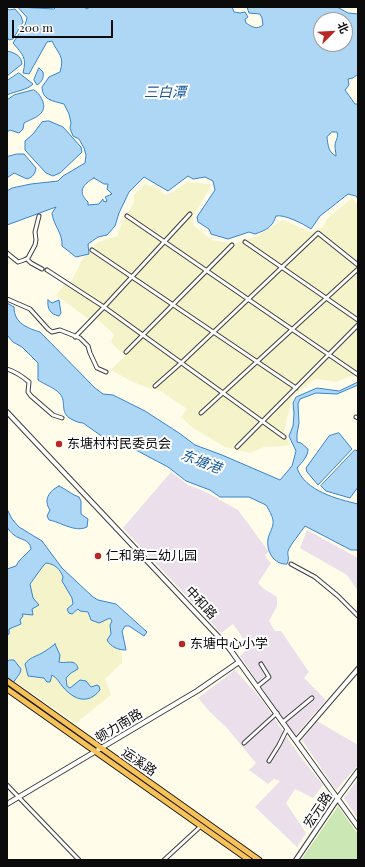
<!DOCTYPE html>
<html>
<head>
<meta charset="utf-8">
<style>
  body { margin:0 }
  #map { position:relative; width:365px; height:867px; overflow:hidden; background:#fffce9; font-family:"Playfair Display","Noto Sans SC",serif }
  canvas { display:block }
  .frame { position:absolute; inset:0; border:8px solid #0b0b0b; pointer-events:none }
  .north { position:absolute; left:313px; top:12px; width:40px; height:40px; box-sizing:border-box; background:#fff; border:1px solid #9d9d9d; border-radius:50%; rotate:66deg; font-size:11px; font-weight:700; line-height:16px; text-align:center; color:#0b0b0b }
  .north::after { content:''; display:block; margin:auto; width:14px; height:18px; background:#b92825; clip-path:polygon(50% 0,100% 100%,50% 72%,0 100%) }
  .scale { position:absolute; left:12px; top:20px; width:101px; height:18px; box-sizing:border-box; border:2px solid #0b0b0b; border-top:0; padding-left:5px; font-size:12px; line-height:14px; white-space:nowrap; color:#0b0b0b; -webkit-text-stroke:3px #fff; paint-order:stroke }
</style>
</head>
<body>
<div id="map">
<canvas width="365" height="867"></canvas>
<div class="frame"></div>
<div class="north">北</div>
<div class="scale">200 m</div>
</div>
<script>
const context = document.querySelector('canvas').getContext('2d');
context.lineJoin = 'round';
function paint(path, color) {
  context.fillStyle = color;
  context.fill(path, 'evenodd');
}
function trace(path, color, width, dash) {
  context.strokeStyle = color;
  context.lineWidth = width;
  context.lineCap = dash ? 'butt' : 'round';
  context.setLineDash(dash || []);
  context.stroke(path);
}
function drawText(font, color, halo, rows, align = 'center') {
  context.font = font + ' "Playfair Display","Noto Sans SC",serif';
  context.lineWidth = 4;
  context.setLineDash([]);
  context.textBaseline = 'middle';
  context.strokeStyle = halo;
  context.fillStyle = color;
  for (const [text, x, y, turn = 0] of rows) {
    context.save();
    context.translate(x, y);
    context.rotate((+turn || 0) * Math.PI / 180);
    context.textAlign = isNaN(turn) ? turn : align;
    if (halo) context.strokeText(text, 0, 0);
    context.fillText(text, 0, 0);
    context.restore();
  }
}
paint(new Path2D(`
  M 171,472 L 188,485 L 204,491 L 238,510 L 269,552 L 265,555 L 267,559 L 271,563 L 258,583 L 264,589 L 277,597 L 277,606 L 269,621 L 275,631 L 281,631 L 309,672 L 304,678 L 326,700 L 295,736 L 240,656 L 249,647 L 233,624 L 221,633 L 123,528 Z
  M 307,530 L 358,558 L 358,591 L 347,575 L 300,548 Z
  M 235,670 L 262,700 L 299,755 L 323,785 L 313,798 L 295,789 L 286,803 L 306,833 L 297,847 L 255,807 L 280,781 L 274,779 L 268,784 L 249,770 L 256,763 L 227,728 L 211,713 L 198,698 Z
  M 317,721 L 358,745 L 358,765 L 336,790 L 302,740 Z
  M 358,779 L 358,819 L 344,798 Z`), '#eadfea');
paint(new Path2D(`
  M 187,182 L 210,184 L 209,190 L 192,217 L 194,226 L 212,240 L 234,244 L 257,236 L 283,220 L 312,233 L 323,227 L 327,219 L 352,198 L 358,205 L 358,375 L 347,377 L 337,382 L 315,379 L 292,397 L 284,432 L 290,444 L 286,446 L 264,447 L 250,453 L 225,447 L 193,428 L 181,417 L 187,409 L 156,388 L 151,389 L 133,382 L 111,370 L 125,356 L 111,342 L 114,334 L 95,317 L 90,320 L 56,295 L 66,283 L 72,280 L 83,258 L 98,242 L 117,236 L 126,214 L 134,203 L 134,195 L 145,184 L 159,189 L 165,195 L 173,192 Z
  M 46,563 L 51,564 L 58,567 L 63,577 L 62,581 L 72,598 L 73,604 L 70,607 L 72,614 L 79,609 L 81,611 L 88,612 L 90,618 L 106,620 L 110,618 L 112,621 L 110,625 L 111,634 L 109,643 L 120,650 L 122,657 L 122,663 L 105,679 L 111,695 L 76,723 L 14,681 L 20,673 L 10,660 L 7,662 L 7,635 L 9,634 L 9,629 L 15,628 L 20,620 L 22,613 L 33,615 L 32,609 L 38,605 L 33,598 L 30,584 L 43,566 Z`), '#f4f3ca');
paint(new Path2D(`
  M 338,806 L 358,834 L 358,860 L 301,860 Z`), '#cbe8b4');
const water = new Path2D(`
  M 18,7 L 54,9 L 56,7 L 84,7 L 87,9 L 90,7 L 232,7 L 234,12 L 240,13 L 245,12 L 248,17 L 245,19 L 246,23 C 252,27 257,30 263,25 L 262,18 L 260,14 L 249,13 L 247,7 L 337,7 L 348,13 L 358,14 L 358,74 L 353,78 L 348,79 L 349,85 L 345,90 L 355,104 L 358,104 L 358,199 L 356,196 L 348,194 L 320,216 L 311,229 C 304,224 284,214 276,216 C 272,228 266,230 255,234 L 249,232 L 228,239 L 211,234 L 209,229 L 198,222 L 197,217 L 215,190 L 213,181 L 205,177 L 193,179 L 188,176 L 168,191 L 144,177 L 129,192 L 119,213 L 115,226 L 107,235 L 98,237 L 88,244 L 89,254 L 76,257 L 62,246 C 63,233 53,225 52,213 L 56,207 L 7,225 L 7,191 L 12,188 L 31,184 L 58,181 L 63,176 L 85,163 L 86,155 L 84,148 L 79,139 L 73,136 L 70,128 L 71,123 L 69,114 L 64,104 C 53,101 42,100 42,87 L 49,77 L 60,72 C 65,56 58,54 52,41 L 47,42 L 29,74 L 23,73 C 27,57 23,55 13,43 L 25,25 L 27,18 ZM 321,20 L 345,20 L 345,44 L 321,44 ZM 332,132 L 337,132 C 339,138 335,140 335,146 C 335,150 336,152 336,156 C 328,152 328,145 327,137 ZM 94,178 L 104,184 L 108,184 L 107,189 L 112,194 L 105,197 L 107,200 L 106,202 L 103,201 L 103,199 L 99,204 L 88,205 L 88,202 C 77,192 83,184 94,178 Z
  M 7,8 L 9,10 L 15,9 L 21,16 L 23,22 L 13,39 L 9,40 L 7,37 Z
  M 7,51 C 15,53 21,55 22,64 L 7,76 Z
  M 39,68 L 43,72 C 44,78 42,82 37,85 L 34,80 Z
  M 19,73 L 33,84 C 28,90 15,91 7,95 L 7,81 Z
  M 34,90 C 39,93 41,97 43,102 C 47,115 33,118 24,123 L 23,129 L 19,133 L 10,130 L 7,132 L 7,100 L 14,95 Z
  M 49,121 L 63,127 L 81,147 L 82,152 L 60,173 L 53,176 L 46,173 L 25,150 L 25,141 L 33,134 L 42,122 Z
  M 17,154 L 24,154 L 36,168 C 35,174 33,177 27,179 L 14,173 L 7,178 L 7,157 Z
  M 48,300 L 52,303 L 59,300 L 61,313 L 59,316 C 50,314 47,309 48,300 Z
  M 7,303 L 14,307 C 14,323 27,328 40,332 L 95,388 L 103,394 L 113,395 L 145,411 L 179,433 L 195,445 L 222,455 L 280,480 L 292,466 L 296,451 L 289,436 L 293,426 L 294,414 L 293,403 L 296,397 L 317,388 L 339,391 L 358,382 L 358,385 L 337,394 L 316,393 L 300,399 L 298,404 L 299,423 L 297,434 L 297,442 L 301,443 L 308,449 C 308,457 302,462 297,468 C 305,491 337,499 358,504 L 358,550 L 351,550 L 305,526 C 301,532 290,545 288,551 C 287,556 290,557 287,564 C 274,565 266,551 268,539 C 269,533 274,527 273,520 C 272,515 269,510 266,505 L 249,497 L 220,497 L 210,490 L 186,481 L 168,467 L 119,441 L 115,441 L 110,442 L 83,423 C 79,423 75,421 71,419 C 59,412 67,402 60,394 C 54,387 45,385 38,380 L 38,363 L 22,347 L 13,342 L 7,335 Z
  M 339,433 L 352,449 L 318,485 L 307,472 L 306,468 L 329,436 Z
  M 355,450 L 358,451 L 358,487 L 350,498 L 326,491 L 321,486 Z
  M 59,486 C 66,489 72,495 79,497 L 81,501 L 81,514 L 88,519 L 87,527 C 75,533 61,522 49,520 L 47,516 L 50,510 C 43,500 49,491 59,486 Z
  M 7,509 L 12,519 L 19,527 L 42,541 L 62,568 L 93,597 L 98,600 L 116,604 L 147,632 L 144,636 L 129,626 L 125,626 L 122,631 L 126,650 C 118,650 111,647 107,640 L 111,634 L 110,625 L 112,621 L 110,618 L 99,623 L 91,620 L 88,612 L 80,611 L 78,609 L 72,614 L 69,613 L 67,609 L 73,604 L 72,598 L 62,581 L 63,577 C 60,569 55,564 46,563 L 43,566 L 30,584 L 33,598 L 39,605 L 32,609 L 33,615 L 22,614 L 23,616 L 20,620 L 21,624 L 9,629 L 9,634 L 7,635 L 7,569 L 16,566 L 19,561 L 31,549 C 30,539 20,540 14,535 C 11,533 9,530 7,527 Z
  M 55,644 L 60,655 L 59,662 C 67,664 76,658 78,669 L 71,673 L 66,678 L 67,686 L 70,688 L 80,680 L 86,681 L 91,687 L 97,685 L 99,686 L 100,690 C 88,705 74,700 63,687 C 59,682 57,678 52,675 L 50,682 L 47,682 L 44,678 L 28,676 L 25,664 C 30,657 35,657 42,653 C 46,651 51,647 55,644 Z
  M 10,660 L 14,660 L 21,669 L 20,673 L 13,683 L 7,695 L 7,662 Z`);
paint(water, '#aed6f5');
trace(water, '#3686cc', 1);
const minor = new Path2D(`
  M 127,216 L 357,374
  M 245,242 L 358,320
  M 92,250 L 296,388
  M 7,253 L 18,262 L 24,260 L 28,258 L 35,245 L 36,240 L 35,232 L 39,216
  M 27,259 L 31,263 L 42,269
  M 47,270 L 104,307 L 284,437
  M 7,299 L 30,309 L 48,329 L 52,332 L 60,330 L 80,338 L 88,346 L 90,353 L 97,368 L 106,372
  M 75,337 L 104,307 L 190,214
  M 126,352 L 232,245
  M 7,369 C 16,372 22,376 29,382 L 28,392 L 31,396 L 53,415 L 62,418
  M 155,386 L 181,363 L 318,233 L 358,265
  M 201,413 L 358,269
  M 356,417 L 358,418
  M 237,447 L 358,325
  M 291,564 L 315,577 L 338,596 L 358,616
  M 258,686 L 269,677 L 261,664
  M 283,722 L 312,698
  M 244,743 L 277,713
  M 269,761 L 279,745 L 287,729
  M 7,785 L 79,860
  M 164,860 L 201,826`);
const tertiary = new Path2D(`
  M 7,412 L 229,648 L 358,827
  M 296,741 L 358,669
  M 7,804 L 197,691 L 239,662
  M 296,860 L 338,798 L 358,771`);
const trunk = new Path2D(`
  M 7,681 L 259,860
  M 7,689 L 249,860`);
trace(minor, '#3e3e3e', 5);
trace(tertiary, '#3e3e3e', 6);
trace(trunk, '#1c1c1c', 7);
trace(minor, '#fff', 3);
trace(tertiary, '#fff', 4);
trace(trunk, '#f6c259', 5);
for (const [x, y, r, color] of [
  [59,444,4,"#b92825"],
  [98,556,4,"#b92825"],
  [182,644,4,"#b92825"]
]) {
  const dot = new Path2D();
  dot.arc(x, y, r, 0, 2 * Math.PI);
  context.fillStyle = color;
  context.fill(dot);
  trace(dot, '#fff', 1.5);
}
drawText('13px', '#0b0b0b', '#fff', [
  ["东塘村村民委员会",67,444],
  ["仁和第二幼儿园",106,556],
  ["东塘中心小学",190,644]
], 'left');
drawText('13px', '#0b0b0b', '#fff', [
  ["中和路",201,603,47],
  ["顿力南路",119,726,-31],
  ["运溪路",139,762,35],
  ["宏元路",318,810,-56]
]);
drawText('italic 14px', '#16589a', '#fff', [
  ["三白潭",165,93],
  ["东塘港",201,462,21]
]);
</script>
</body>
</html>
